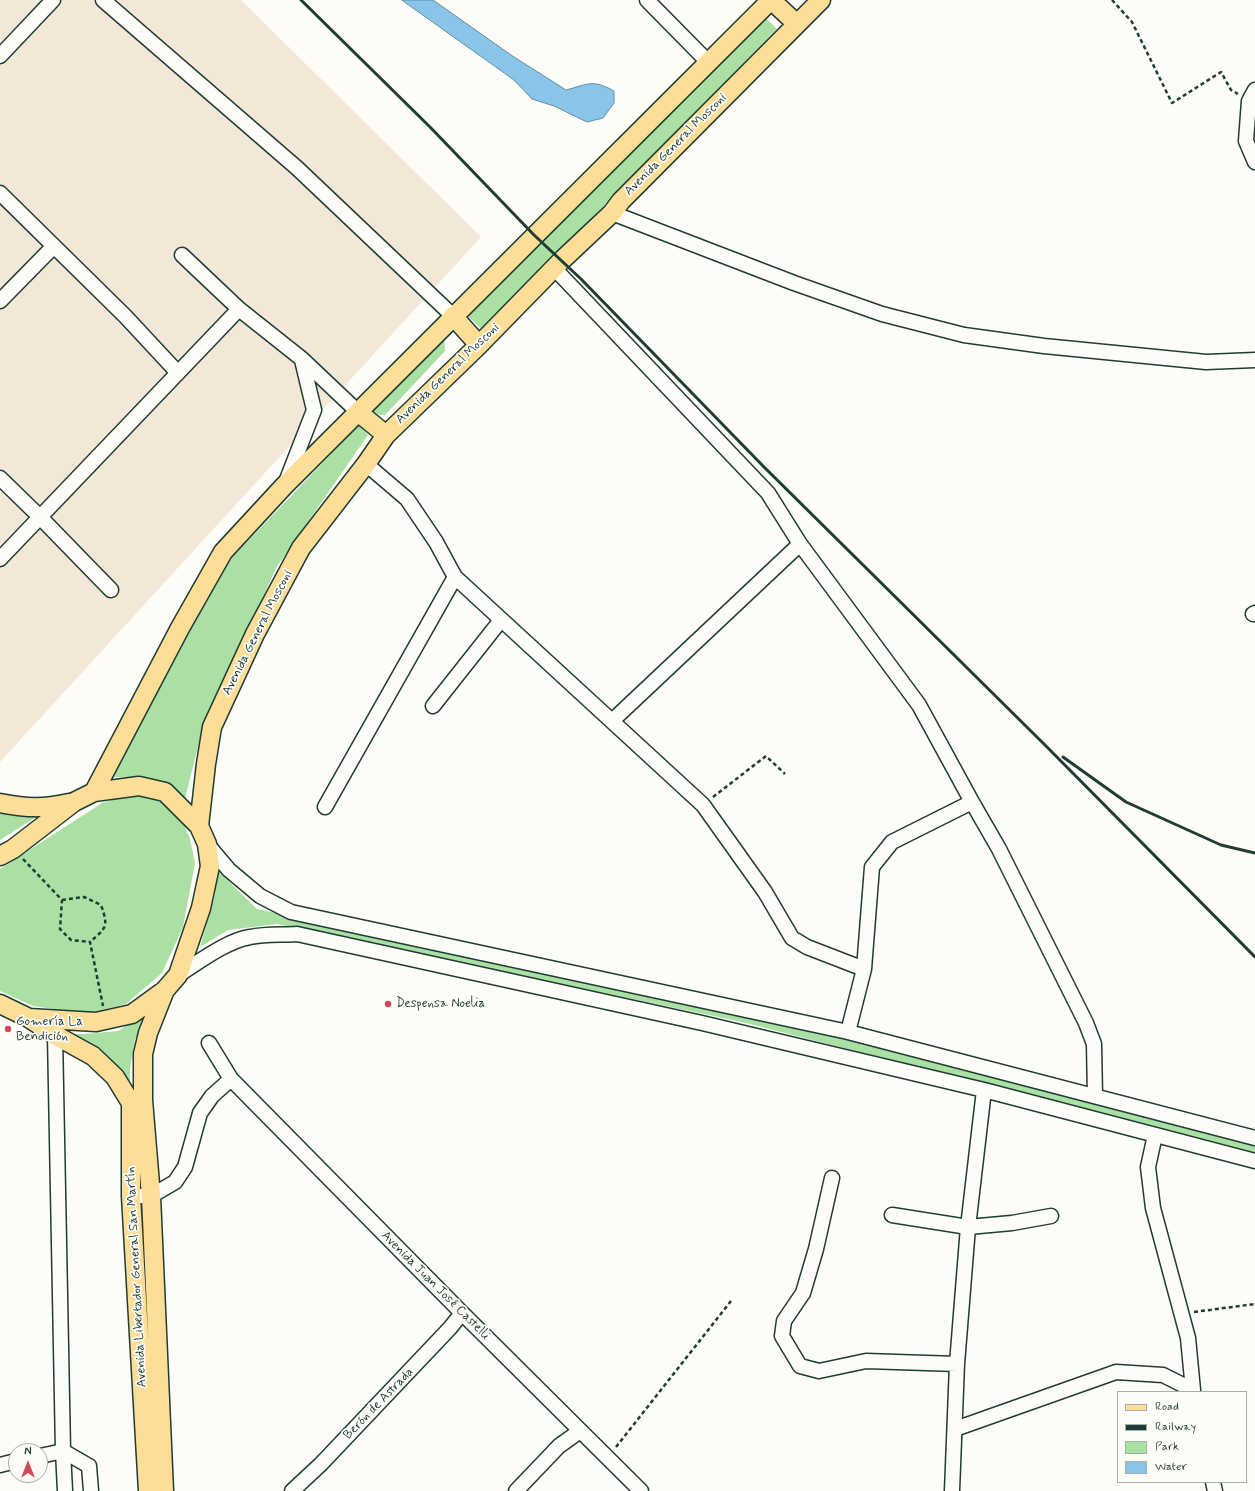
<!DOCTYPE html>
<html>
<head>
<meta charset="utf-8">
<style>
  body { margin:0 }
  #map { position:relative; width:1255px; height:1491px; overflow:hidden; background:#fdfcf7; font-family:Mynerve,sans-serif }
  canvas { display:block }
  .legend { position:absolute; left:1117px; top:1391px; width:130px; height:92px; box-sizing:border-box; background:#fdfcf7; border:1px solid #a4b0a9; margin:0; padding:5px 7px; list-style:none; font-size:12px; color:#1f3d34 }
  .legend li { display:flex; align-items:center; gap:8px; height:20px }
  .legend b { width:20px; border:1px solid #a4b0a9 }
  .north { position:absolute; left:8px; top:1443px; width:40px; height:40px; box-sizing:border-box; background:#fdfcf7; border:1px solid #a4b0a9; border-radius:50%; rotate:0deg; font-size:11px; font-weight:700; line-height:16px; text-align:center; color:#1f3d34 }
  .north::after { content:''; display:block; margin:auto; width:14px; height:18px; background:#d1495b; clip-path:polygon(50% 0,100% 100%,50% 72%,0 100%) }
</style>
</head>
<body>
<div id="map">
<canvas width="1255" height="1491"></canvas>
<ul class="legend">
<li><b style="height:5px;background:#fedd96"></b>Road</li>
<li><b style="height:5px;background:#1f3d34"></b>Railway</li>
<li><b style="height:11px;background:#aae0a3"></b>Park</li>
<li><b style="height:11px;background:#8ac4e9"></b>Water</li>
</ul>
<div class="north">N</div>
</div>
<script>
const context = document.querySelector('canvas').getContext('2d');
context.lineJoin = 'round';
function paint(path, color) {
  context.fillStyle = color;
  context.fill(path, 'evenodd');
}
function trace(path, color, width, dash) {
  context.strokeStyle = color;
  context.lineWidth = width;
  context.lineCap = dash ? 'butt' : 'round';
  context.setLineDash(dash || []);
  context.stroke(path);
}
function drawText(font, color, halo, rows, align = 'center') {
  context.font = font + ' Mynerve,sans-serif';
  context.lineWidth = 3.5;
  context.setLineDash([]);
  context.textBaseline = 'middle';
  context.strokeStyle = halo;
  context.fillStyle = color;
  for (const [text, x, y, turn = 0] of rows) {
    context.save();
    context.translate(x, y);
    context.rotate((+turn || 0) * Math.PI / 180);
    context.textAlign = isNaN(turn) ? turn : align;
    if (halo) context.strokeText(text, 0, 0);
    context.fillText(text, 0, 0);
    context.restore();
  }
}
paint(new Path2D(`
  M 0,0 L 241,0 L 481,237 L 0,762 Z`), '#f3e7d7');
paint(new Path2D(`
  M 766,18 L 777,29 L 482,330 L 467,315 Z
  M 444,334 L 445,351 L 385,415 L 370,414 L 369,409 Z
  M 359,425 L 368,435 L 276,568 L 200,738 L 185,799 L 153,779 L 113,777 L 225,565 Z
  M 137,796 L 161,801 L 183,822 L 190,839 L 195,863 L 183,927 L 162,973 L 126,1004 L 86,1014 L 33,1006 L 0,991 L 0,869 L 102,803 L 116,799 Z
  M 0,809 L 39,815 L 0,840 Z
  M 217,870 L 257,909 L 742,1011 L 1134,1112 L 1255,1145 L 1255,1153 L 742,1022 L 277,924 L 228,930 L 200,947 L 214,899 Z
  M 152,1010 L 135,1039 L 130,1069 L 130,1088 L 63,1034 L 85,1034 L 118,1031 Z`), '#aae0a3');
const water = new Path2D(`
  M 402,0 L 433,0 L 511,55 L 566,90 C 588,84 593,79 614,91 L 614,103 L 603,118 L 587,122 L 554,106 L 532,99 L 514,80 Z`);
paint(water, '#8ac4e9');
trace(water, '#5f8ea1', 1);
const minor = new Path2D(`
  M 103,0 L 297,168 L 453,316
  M 647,0 L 708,62
  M 0,56 L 53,0
  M 1255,90 L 1249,101 L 1246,141 L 1255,162
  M 0,193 L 126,317 L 178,373
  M 612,213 L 794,283 L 882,314 L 964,335 L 1044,346 L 1206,362 L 1255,360
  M 182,255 L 239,309 L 302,359 L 358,412
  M 554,268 L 768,493 L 800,544 L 919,705 L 972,802 L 999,849 L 1086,1023 L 1094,1044 L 1095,1096
  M 0,301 L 53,247
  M 366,464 L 407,499 L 436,542 L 455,577 L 703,805 L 765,892 L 792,938 L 807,947 L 864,969
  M 0,478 L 40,517 L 111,590
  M 286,482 L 314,410 L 302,360
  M 0,559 L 239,309
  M 1253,614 L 1255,613
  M 433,706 L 501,620
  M 612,721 L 800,544
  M 325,807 L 455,577
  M 207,844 L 229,870 L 260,896 L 291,912 L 848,1032 L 1255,1138
  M 178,975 C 199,962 226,941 250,937 C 265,934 281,935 297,934 L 702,1023 L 984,1090 L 1255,1161
  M 848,1032 L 864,969 L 872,867 L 892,842 L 972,802
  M 55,1035 L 63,1451 L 65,1491
  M 209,1043 L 231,1079 L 462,1313 L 641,1491
  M 1155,1135 L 1148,1167 L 1153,1208 L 1188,1338 L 1193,1390
  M 832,1178 L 816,1249 L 803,1293 L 784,1321 L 782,1336 L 800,1366 L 819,1371 L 866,1361 L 957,1364
  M 131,1196 L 151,1196 L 175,1182 L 185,1167 L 200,1113 L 212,1096 L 231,1079
  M 892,1215 L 968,1227 L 1012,1223 L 1051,1216
  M 955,1429 L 1116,1372 L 1163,1375 L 1193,1390 L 1193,1392
  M 40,1456 L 63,1451 L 89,1466 L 91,1491
  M 0,1465 L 16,1461
  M 1213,1482 L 1215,1491
  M 292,1491 L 321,1464 L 450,1328 L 462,1313
  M 516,1491 L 559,1446 L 580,1431
  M 952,1491 L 957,1364 L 968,1227 L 984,1090`);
const major = new Path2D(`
  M 771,0 L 797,24
  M 453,316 L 479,345
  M 358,412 L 386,435
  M 94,792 L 180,628 L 223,552 L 284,486 L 771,0
  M 0,803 C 28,808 41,809 69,803
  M 199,826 L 206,764 L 212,727 L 255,634 L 301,548 L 366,464 L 386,435 L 479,345 L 561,261 L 612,213 L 621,201 L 821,0
  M 0,856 L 13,849 L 74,802 L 94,792 L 139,786 L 165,792 L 199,826 L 207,844 L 210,866 L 201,908 L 178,975 L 165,990 L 132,1014 L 96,1022 L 29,1018 L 0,1004
  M 30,1019 L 55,1035 L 93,1056 L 115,1077 L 131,1103 L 131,1196 L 148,1491
  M 164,1491 L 151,1196 L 143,1100 L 143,1054 L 148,1033 L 165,990`);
trace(minor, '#1f3d34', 17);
trace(major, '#1f3d34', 21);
trace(new Path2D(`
  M 1112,0 L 1132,22 L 1172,103 L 1221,72 L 1231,90 L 1238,94
  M 713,797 L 766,756 L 785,774
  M 23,859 L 62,900 L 60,929 L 71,940 L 90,942 L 103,1006
  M 62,900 L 84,897 L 101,905 C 109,927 106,928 90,942
  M 1194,1312 L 1255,1304
  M 616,1447 L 731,1301`), '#1f3d34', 2.5, [4, 3]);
trace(minor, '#fdfcf7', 14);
trace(major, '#fedd96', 18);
trace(new Path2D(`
  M 301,0 L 430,127 L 534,235 L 581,279 L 764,467 L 1043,743 L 1255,957
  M 1063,757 L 1126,802 L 1221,845 L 1255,853`), '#1f3d34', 3);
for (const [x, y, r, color] of [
  [388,1004,4,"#d1495b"],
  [8,1029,4,"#d1495b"]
]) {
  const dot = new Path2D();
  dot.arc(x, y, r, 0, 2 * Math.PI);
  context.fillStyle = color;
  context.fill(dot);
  trace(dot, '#fdfcf7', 1.5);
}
drawText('13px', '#1f3d34', '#fdfcf7', [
  ["Avenida General Mosconi",676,145,-45],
  ["Avenida General Mosconi",448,374,-44],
  ["Avenida General Mosconi",258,633,-63],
  ["Avenida Libertador General San Martín",137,1277,-93],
  ["Avenida Juan José Castelli",435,1286,45],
  ["Berón de Astrada",379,1404,-46]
]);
drawText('13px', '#1f3d34', '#fdfcf7', [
  ["Despensa Noelia",396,1004],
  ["Gomería La",16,1022],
  ["Bendición",16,1037]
], 'left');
</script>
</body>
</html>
